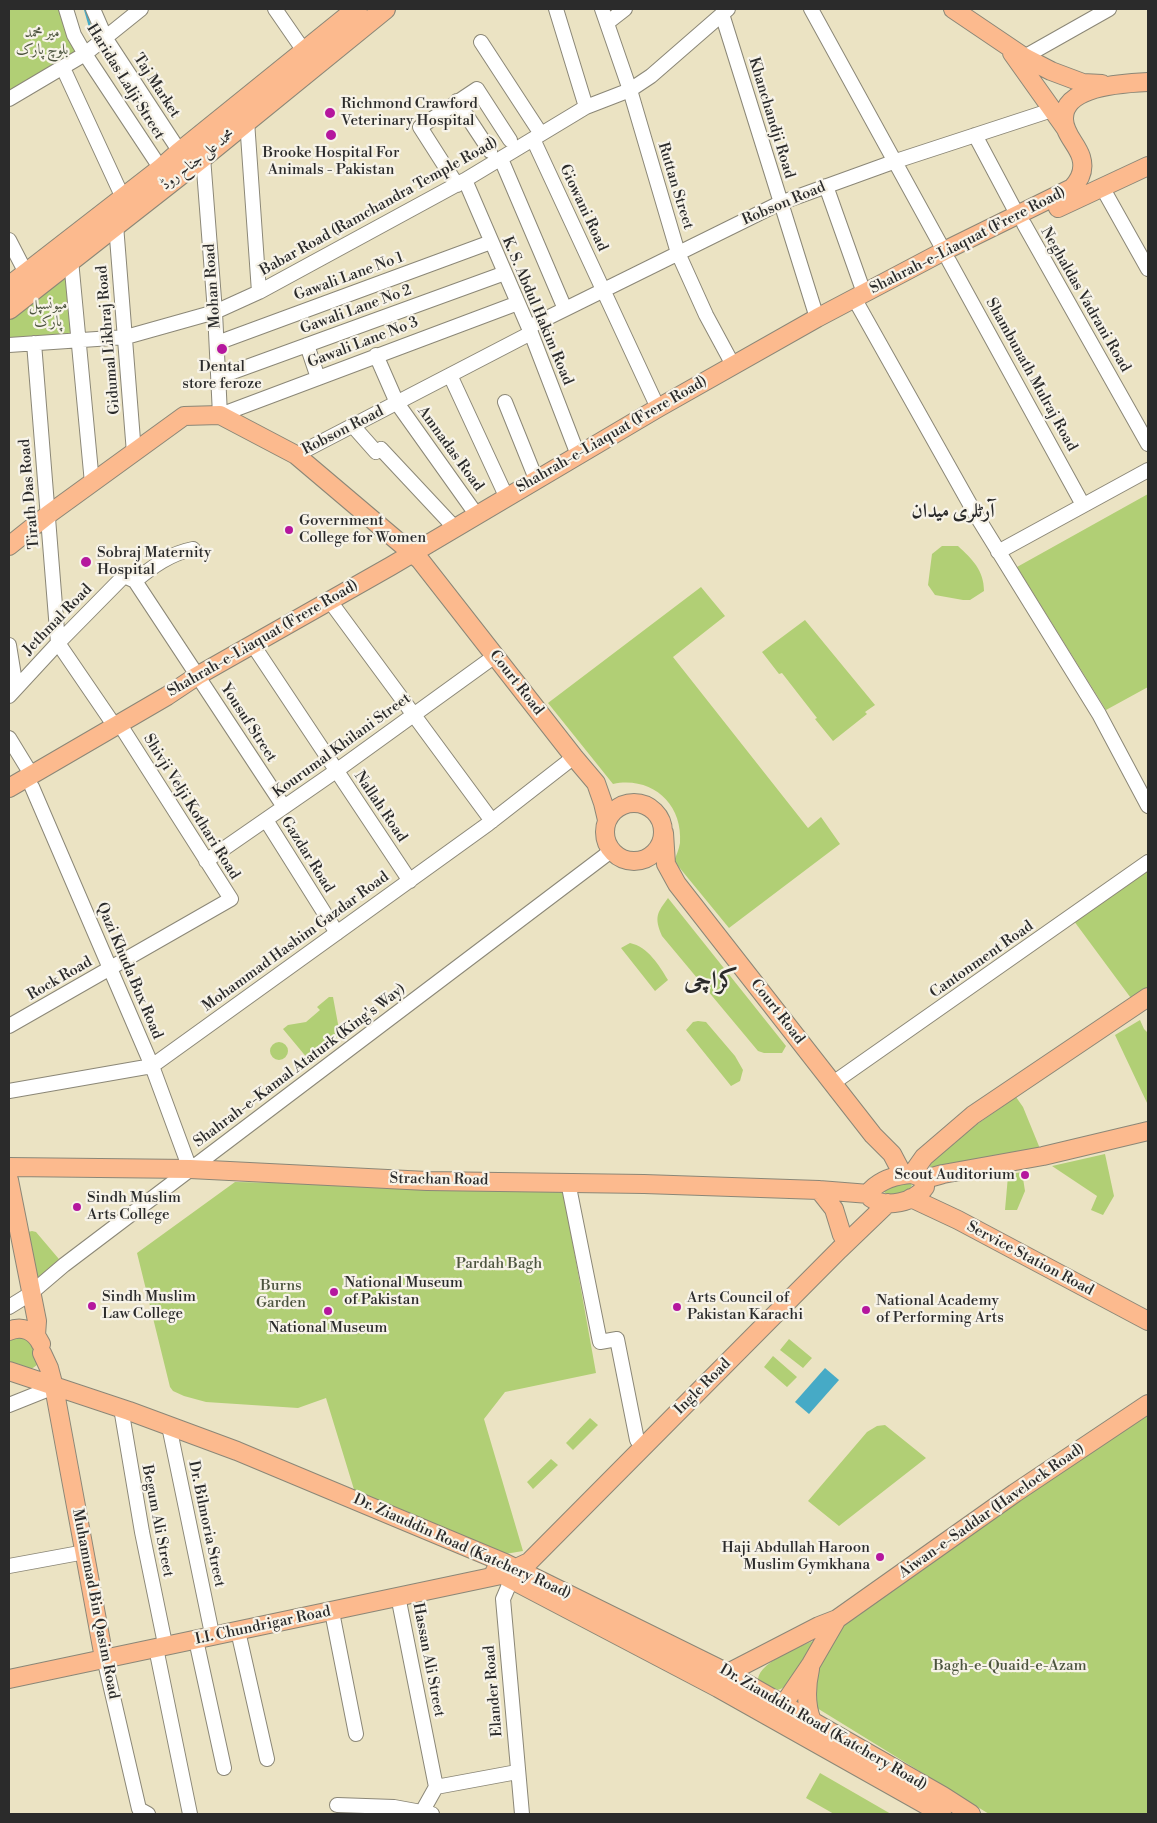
<!DOCTYPE html>
<html>
<head>
<meta charset="utf-8">
<style>
  body { margin:0 }
  #map { position:relative; width:1157px; height:1823px; overflow:hidden; background:#ebe3c3; font-family:"Libre Bodoni",serif }
  canvas { display:block }
  .frame { position:absolute; inset:0; border:10px solid #2b2b2b; pointer-events:none }
</style>
</head>
<body>
<div id="map">
<canvas width="1157" height="1823"></canvas>
<div class="frame"></div>
</div>
<script>
const context = document.querySelector('canvas').getContext('2d');
context.lineJoin = 'round';
function paint(path, color) {
  context.fillStyle = color;
  context.fill(path, 'evenodd');
}
function trace(path, color, width, dash) {
  context.strokeStyle = color;
  context.lineWidth = width;
  context.lineCap = dash ? 'butt' : 'round';
  context.setLineDash(dash || []);
  context.stroke(path);
}
function drawText(font, color, halo, rows, align = 'center') {
  context.font = font + ' "Libre Bodoni",Amiri,serif';
  context.lineWidth = 4.5;
  context.setLineDash([]);
  context.textBaseline = 'middle';
  context.strokeStyle = halo;
  context.fillStyle = color;
  for (const [text, x, y, turn = 0] of rows) {
    context.save();
    context.translate(x, y);
    context.rotate((+turn || 0) * Math.PI / 180);
    context.textAlign = isNaN(turn) ? turn : align;
    if (halo) context.strokeText(text, 0, 0);
    context.fillText(text, 0, 0);
    context.restore();
  }
}
paint(new Path2D(`
  M 9,9 L 66,9 L 85,54 L 9,99 Z
  M 71,260 L 80,341 L 9,345 L 9,309 Z
  M 1148,494 L 1148,687 L 1106,710 L 1017,567 Z
  M 942,546 L 958,546 C 972,559 984,570 984,591 L 970,600 L 963,600 L 935,595 L 928,585 L 932,554 Z
  M 701,587 L 725,616 L 673,657 L 808,828 L 821,817 L 840,844 L 729,928 L 674,861 C 676,856 679,849 680,843 C 683,803 651,776 613,784 L 548,703 Z
  M 805,620 L 875,705 L 865,712 L 867,714 L 833,741 L 815,719 L 817,718 L 782,673 L 779,674 L 762,652 Z
  M 1148,862 L 1148,1002 L 1139,1009 L 1071,917 Z
  M 668,898 L 786,1046 L 782,1053 L 764,1053 L 758,1051 L 662,936 C 654,917 657,913 668,898 Z
  M 630,943 C 648,947 659,965 668,980 L 655,991 L 621,948 Z
  M 329,997 L 333,997 L 338,1024 L 344,1032 L 308,1059 L 283,1029 L 288,1025 L 306,1022 L 320,1010 L 317,1007 Z
  M 1140,1020 L 1144,1029 L 1148,1033 L 1148,1105 L 1115,1035 Z
  M 698,1021 L 706,1022 L 735,1056 L 743,1070 L 740,1081 L 731,1086 L 686,1030 L 693,1022 Z
  M270 1051a9 9 0 1 1 18 0a9 9 0 1 1-18 0Z
  M 1016,1097 L 1023,1107 L 1043,1156 L 936,1182 L 927,1159 Z
  M 1105,1154 L 1114,1196 L 1103,1215 L 1091,1210 L 1097,1196 L 1052,1166 Z
  M 1022,1172 L 1025,1191 L 1017,1210 L 1005,1210 L 1008,1176 L 1011,1174 Z
  M 235,1182 L 563,1189 L 596,1373 L 505,1392 L 484,1419 L 523,1551 L 505,1554 L 356,1496 L 326,1398 L 298,1408 L 206,1402 L 184,1396 L 173,1391 L 170,1387 L 137,1253 Z
  M 909,1182 L 912,1185 C 908,1195 890,1199 883,1191 L 883,1189 Z
  M 32,1231 L 36,1232 L 64,1265 L 30,1291 L 20,1234 Z
  M 9,1331 L 31,1331 L 38,1364 C 28,1373 21,1372 9,1370 Z
  M 789,1339 L 812,1358 L 803,1368 L 780,1350 Z
  M 773,1356 L 797,1377 L 787,1387 L 764,1367 Z
  M 1148,1405 L 1148,1814 L 989,1814 L 791,1692 L 837,1619 Z
  M 590,1418 L 598,1425 L 573,1450 L 566,1443 Z
  M 885,1425 L 926,1458 L 839,1526 L 808,1501 L 867,1432 L 877,1426 Z
  M 551,1459 L 558,1465 L 533,1489 L 527,1482 Z
  M 821,1638 C 812,1652 791,1692 774,1690 L 758,1679 C 760,1661 805,1644 821,1638 Z
  M 820,1773 L 891,1814 L 834,1814 L 806,1798 Z`), '#b1cf75');
paint(new Path2D(`
  M 825,1368 L 839,1380 L 809,1414 L 795,1402 Z`), '#46aac6');
trace(new Path2D(`
  M 85,9 L 91,30`), '#46aac6', 2.5);
const minor = new Path2D(`
  M 66,9 L 74,35 L 85,54 L 161,169
  M 93,9 L 106,39 L 180,152
  M 275,9 L 304,51
  M 556,9 L 586,107
  M 602,9 L 630,90 L 678,253 L 706,315 L 733,365
  M 811,9 L 944,251
  M 722,14 L 817,318
  M 607,23 L 625,9
  M 481,42 L 541,134
  M 1024,57 L 1109,9
  M 63,68 L 123,198
  M 9,99 L 85,54 L 141,9
  M 457,101 L 490,151
  M 247,121 L 259,292
  M 975,135 L 1017,214
  M 533,139 L 658,408
  M 203,157 L 215,312 L 220,415 L 518,303
  M 501,159 L 565,309
  M 465,180 L 531,333 L 578,455
  M 457,185 L 420,127 L 477,89 L 510,140
  M 826,186 L 864,293
  M 1102,187 L 1148,269
  M 1024,224 L 1148,444
  M 116,225 L 134,453
  M 9,240 L 26,273
  M 71,260 L 92,483
  M 949,261 L 1083,505
  M 854,298 L 976,515 L 1099,714 L 1148,806
  M 529,327 L 780,203 L 896,161 L 1052,110
  M 34,343 L 58,643 L 114,725
  M 217,343 L 491,242
  M 9,345 L 126,337 L 215,312 L 259,292 L 465,180 L 586,107 L 630,90 L 651,76 L 728,9
  M 307,345 L 318,378
  M 376,355 L 397,403 L 476,514
  M 450,375 L 506,496
  M 219,377 L 505,273
  M 505,402 L 536,479
  M 353,426 L 376,452 L 381,449 L 454,527
  M 296,455 L 531,333
  M 998,552 L 1148,470
  M 135,581 C 152,567 171,553 193,549
  M 335,608 L 492,821
  M 9,645 L 16,688
  M 257,651 L 410,881
  M 9,696 L 58,643 L 124,576 L 135,581 L 284,807
  M 9,738 L 31,774
  M 32,787 L 152,1066 L 190,1169
  M 266,820 L 337,933
  M 206,861 L 336,771 L 495,656
  M 9,1026 L 231,899 L 124,731
  M 833,1083 L 1148,862
  M 9,1091 L 152,1066 L 488,824 L 574,757
  M 568,1182 L 600,1342 L 617,1339 L 637,1440
  M 9,1307 L 30,1294 L 64,1265 L 611,851
  M 9,1405 L 54,1387
  M 121,1408 L 142,1532 L 164,1639
  M 169,1426 L 211,1629
  M 9,1566 L 85,1552
  M 515,1571 L 503,1599 L 522,1814
  M 398,1596 L 436,1787 L 422,1812
  M 332,1612 L 356,1734
  M 238,1631 L 267,1759
  M 196,1640 L 224,1768
  M 156,1648 L 190,1814
  M 104,1658 L 139,1809 L 148,1814
  M 436,1787 L 517,1772
  M 337,1805 L 394,1807 L 432,1814`);
const major = new Path2D(`
  M 953,9 L 1024,57 L 1051,71 L 1083,83 L 1102,84
  M 1012,53 L 1066,129
  M 1058,208 L 1148,166
  M 9,546 L 49,514 L 184,416 L 220,415 L 296,455 L 420,560 L 574,757 L 596,783 L 603,803 L 607,820
  M 9,788 L 167,696 L 197,676 L 391,566 L 658,408 L 817,318 L 944,251 L 1072,188 C 1080,180 1085,170 1081,157 C 1077,144 1064,134 1064,119 C 1063,86 1125,83 1148,82
  M605 832a29 29 0 1 1 58 0a29 29 0 1 1-58 0Z
  M 664,833 L 666,864 L 677,884 L 873,1135 L 892,1154 L 903,1175
  M 9,1167 L 190,1169 L 427,1181 L 644,1184 L 819,1190 L 869,1194
  M 912,1174 L 924,1157 L 973,1115 L 1148,997
  M 912,1174 L 925,1179 L 925,1187 C 915,1202 886,1209 871,1198 L 871,1190 C 882,1179 896,1175 912,1174 Z
  M 925,1179 L 943,1174 L 1043,1156 L 1148,1131
  M 9,1180 L 37,1321 L 36,1335
  M 819,1190 L 834,1209 L 842,1235
  M 911,1198 L 958,1220 L 1148,1321
  M 9,1331 C 22,1325 35,1331 41,1344
  M 42,1353 L 49,1368 L 54,1387 L 104,1658
  M 9,1371 L 129,1411 L 237,1451 L 505,1563 L 728,1673 L 943,1796 L 971,1814
  M 495,1571 L 718,1688 L 942,1814
  M 810,1669 C 806,1687 805,1704 812,1721
  M 9,1679 L 501,1575 L 529,1562 L 839,1250 L 888,1203
  M 723,1681 L 728,1673 L 819,1626 L 837,1619 L 1015,1493 L 1148,1404
  M 777,1714 L 811,1664 L 837,1619`);
const highway = new Path2D(`
  M 9,287 L 161,169 L 180,152 L 357,9
  M 9,309 L 203,157 L 385,9`);
trace(minor, '#8b8777', 16);
trace(major, '#8b8777', 20);
trace(highway, '#8b8777', 22);
trace(minor, '#fff', 14);
trace(major, '#fcba8e', 18);
trace(highway, '#fcba8e', 20);
for (const [x, y, r, color] of [
  [330,113,6,"#b5179e"],
  [331,135,6,"#b5179e"],
  [222,349,6,"#b5179e"],
  [289,530,5,"#b5179e"],
  [86,562,6,"#b5179e"],
  [1025,1175,5,"#b5179e"],
  [77,1207,5,"#b5179e"],
  [334,1292,5,"#b5179e"],
  [92,1306,5,"#b5179e"],
  [677,1307,5,"#b5179e"],
  [866,1310,5,"#b5179e"],
  [328,1311,5,"#b5179e"],
  [880,1557,5,"#b5179e"]
]) {
  const dot = new Path2D();
  dot.arc(x, y, r, 0, 2 * Math.PI);
  context.fillStyle = color;
  context.fill(dot);
  trace(dot, '#f7f3e8', 2);
}
drawText('15px', '#4c543e', '#f7f3e8', [
  ["میر محمد",42,33],
  ["بلوچ پارک",42,50],
  ["میونسپل",48,305],
  ["پارک",48,322],
  ["Pardah Bagh",499,1264],
  ["Burns",281,1286],
  ["Garden",281,1303],
  ["Bagh-e-Quaid-e-Azam",1010,1666]
]);
drawText('15px', '#2b2b2b', '#f7f3e8', [
  ["Haridas Lalji Street",125,82,58],
  ["Taj Market",156,86,57],
  ["Khanchandji Road",771,118,73],
  ["محمد علی جناح روڈ",198,160,-38],
  ["Ruttan Street",675,186,73],
  ["Robson Road",784,204,-23],
  ["Babar Road (Ramchandra Temple Road)",379,207,-29],
  ["Giowani Road",583,208,65],
  ["Shahrah-e-Liaquat (Frere Road)",968,241,-27],
  ["Gawali Lane No 1",349,277,-20],
  ["Mohan Road",213,286,-94],
  ["Neghaldas Vadrani Road",1085,300,60],
  ["Gawali Lane No 2",356,310,-20],
  ["K. S. Abdul Hakim Road",537,311,67],
  ["Gidumal Likhraj Road",109,340,-95],
  ["Gawali Lane No 3",363,343,-21],
  ["Shambunath Mulraj Road",1031,375,61],
  ["Robson Road",343,431,-27],
  ["Shahrah-e-Liaquat (Frere Road)",612,435,-30],
  ["Amnadas Road",450,449,54],
  ["Tirath Das Road",30,494,-95],
  ["Jethmal Road",58,620,-46],
  ["Shahrah-e-Liaquat (Frere Road)",263,639,-30],
  ["Court Road",516,683,52],
  ["Yousuf Street",248,723,57],
  ["Kourumal Khilani Street",342,746,-36],
  ["Shivji Velji Kothari Road",191,807,58],
  ["Nallah Road",380,807,56],
  ["Gazdar Road",307,855,58],
  ["Mohammad Hashim Gazdar Road",296,942,-36],
  ["Cantonment Road",982,960,-35],
  ["Qazi Khuda Bux Road",129,971,67],
  ["Rock Road",60,979,-30],
  ["Court Road",777,1012,52],
  ["Shahrah-e-Kamal Ataturk (King's Way)",300,1066,-37],
  ["Strachan Road",439,1180,1],
  ["Service Station Road",1030,1259,28],
  ["Ingle Road",703,1387,-45],
  ["Aiwan-e-Saddar (Havelock Road)",992,1511,-35],
  ["Begum Ali Street",157,1521,79],
  ["Dr. Bilmoria Street",206,1524,78],
  ["Dr. Ziauddin Road (Katchery Road)",462,1547,24],
  ["Muhammad Bin Qasim Road",95,1604,79],
  ["I.I. Chundrigar Road",263,1626,-12],
  ["Hassan Ali Street",428,1660,79],
  ["Elander Road",494,1691,-95],
  ["Dr. Ziauddin Road (Katchery Road)",823,1728,30]
]);
drawText('15px', '#2b2b2b', '#f7f3e8', [
  ["Richmond Crawford",341,104],
  ["Veterinary Hospital",341,121],
  ["Brooke Hospital For",331,153,"center"],
  ["Animals - Pakistan",331,170,"center"],
  ["Dental",222,367,"center"],
  ["store feroze",222,384,"center"],
  ["Government",299,521],
  ["College for Women",299,538],
  ["Sobraj Maternity",97,553],
  ["Hospital",97,570],
  ["Scout Auditorium",1015,1175,"right"],
  ["Sindh Muslim",87,1198],
  ["Arts College",87,1215],
  ["National Museum",344,1283],
  ["of Pakistan",344,1300],
  ["Sindh Muslim",102,1297],
  ["Law College",102,1314],
  ["Arts Council of",687,1298],
  ["Pakistan Karachi",687,1315],
  ["National Academy",876,1301],
  ["of Performing Arts",876,1318],
  ["National Museum",328,1328,"center"],
  ["Haji Abdullah Haroon",870,1548,"right"],
  ["Muslim Gymkhana",870,1565,"right"]
], 'left');
drawText('bold 20px', '#2b2b2b', '#f7f3e8', [
  ["آرٹلری میدان",953,512]
]);
drawText('bold 25px', '#2b2b2b', '#f7f3e8', [
  ["کراچی",711,982]
]);
</script>
</body>
</html>
